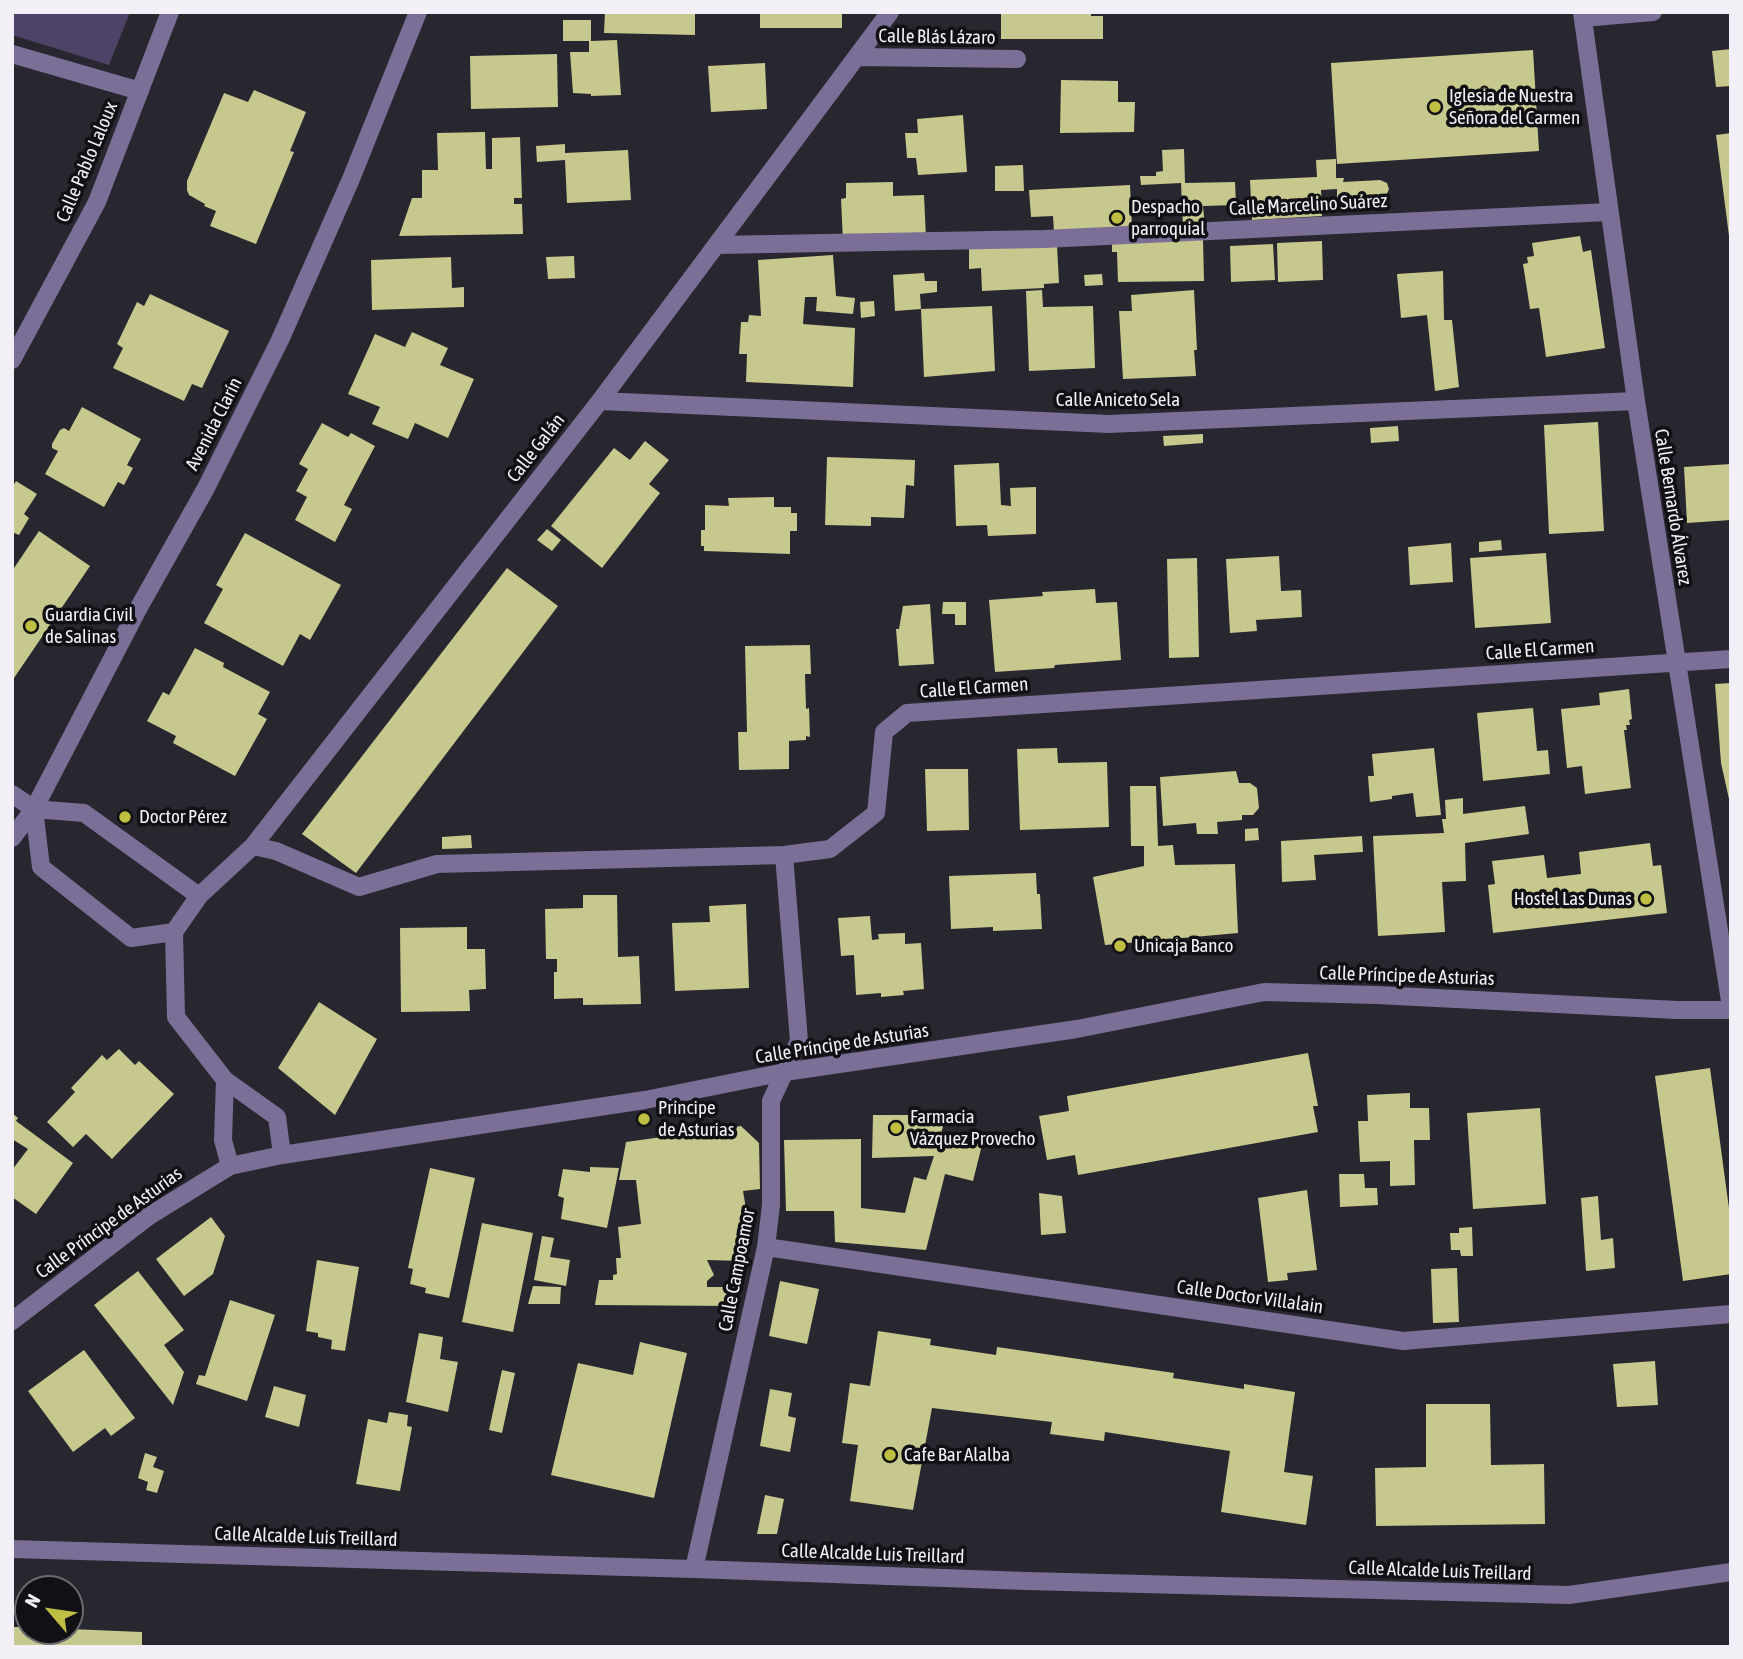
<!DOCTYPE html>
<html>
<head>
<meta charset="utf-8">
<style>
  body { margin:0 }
  #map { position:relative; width:1743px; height:1659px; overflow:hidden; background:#28262f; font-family:"Asap Condensed",sans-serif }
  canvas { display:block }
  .frame { position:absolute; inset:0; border:14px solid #f2f0f6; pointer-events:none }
  .north { position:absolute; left:14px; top:1575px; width:70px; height:70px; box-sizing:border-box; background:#111014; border:2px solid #6b6a6e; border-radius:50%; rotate:299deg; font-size:19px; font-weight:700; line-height:28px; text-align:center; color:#f2f0f6 }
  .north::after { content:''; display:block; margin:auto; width:24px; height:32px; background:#bebe42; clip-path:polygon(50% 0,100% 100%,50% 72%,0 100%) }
</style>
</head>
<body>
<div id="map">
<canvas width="1743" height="1659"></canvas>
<div class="frame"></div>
<div class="north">N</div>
</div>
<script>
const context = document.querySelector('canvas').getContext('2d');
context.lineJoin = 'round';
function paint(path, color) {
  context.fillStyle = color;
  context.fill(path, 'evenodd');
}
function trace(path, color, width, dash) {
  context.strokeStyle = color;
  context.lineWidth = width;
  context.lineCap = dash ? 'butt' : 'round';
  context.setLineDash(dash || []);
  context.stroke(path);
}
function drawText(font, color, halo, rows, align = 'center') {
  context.font = font + ' "Asap Condensed",sans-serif';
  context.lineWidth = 7;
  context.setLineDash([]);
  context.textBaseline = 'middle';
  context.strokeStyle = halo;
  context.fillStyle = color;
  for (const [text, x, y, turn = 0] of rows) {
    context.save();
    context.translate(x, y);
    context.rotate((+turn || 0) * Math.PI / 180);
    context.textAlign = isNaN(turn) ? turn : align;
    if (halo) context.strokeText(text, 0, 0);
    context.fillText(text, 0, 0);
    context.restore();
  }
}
paint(new Path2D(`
  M 12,12 L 130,12 L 109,65 L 12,35 Z`), '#4e4367');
paint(new Path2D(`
  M 605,12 L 695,12 L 695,35 L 604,33 Z
  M 760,12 L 842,12 L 842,28 L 760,28 Z
  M 1001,12 L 1091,12 L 1091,16 L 1103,16 L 1103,39 L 1001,39 Z
  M 563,20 L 591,20 L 591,41 L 617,40 L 621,95 L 591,96 L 591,94 L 573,93 L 570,52 L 589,52 L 589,41 L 563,41 Z
  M 1731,49 L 1731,86 L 1716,87 L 1712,51 Z
  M 1533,50 L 1539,151 L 1337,164 L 1331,63 Z
  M 557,54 L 558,107 L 471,109 L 470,56 Z
  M 765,63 L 767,109 L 711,112 L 708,66 Z
  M 1061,80 L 1118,81 L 1118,102 L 1135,102 L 1134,132 L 1060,133 Z
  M 254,90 L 306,112 L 290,151 L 294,152 L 256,244 L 210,226 L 216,211 L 204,206 L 205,204 L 189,195 L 187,190 L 187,181 L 224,93 L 248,102 Z
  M 963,115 L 967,172 L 918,175 L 916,158 L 907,158 L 905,133 L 918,133 L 917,119 Z
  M 485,132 L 486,169 L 492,169 L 492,138 L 520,137 L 522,198 L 514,198 L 514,204 L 522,204 L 523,234 L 399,236 L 412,198 L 422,198 L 422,170 L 438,170 L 437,133 Z
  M 1731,133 L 1731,236 L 1729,236 L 1716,135 Z
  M 565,144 L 565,153 L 628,150 L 631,200 L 567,203 L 565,160 L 537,162 L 536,146 Z
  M 1184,149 L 1185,183 L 1235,182 L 1236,205 L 1203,206 L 1205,227 L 1183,227 L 1181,183 L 1141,185 L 1140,176 L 1156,176 L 1156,172 L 1163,171 L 1162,150 Z
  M 1336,159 L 1336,178 L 1344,178 L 1343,182 L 1380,180 L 1387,183 L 1389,189 L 1386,196 L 1381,198 L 1381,209 L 1345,211 L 1345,206 L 1337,206 L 1337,189 L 1321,190 L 1322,216 L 1252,220 L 1250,180 L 1317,177 L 1316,160 Z
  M 1023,165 L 1024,191 L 995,191 L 995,166 Z
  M 893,182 L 893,196 L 924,195 L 926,238 L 843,242 L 841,199 L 846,198 L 846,183 Z
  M 1130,185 L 1132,229 L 1054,233 L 1053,216 L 1031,217 L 1029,190 Z
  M 1580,236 L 1583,252 L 1591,250 L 1605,348 L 1546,357 L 1539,308 L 1530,309 L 1523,264 L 1528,263 L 1527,257 L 1534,256 L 1532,243 Z
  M 1203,239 L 1204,281 L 1118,282 L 1117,252 L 1112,252 L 1112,243 Z
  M 1322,241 L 1323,280 L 1278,282 L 1277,243 Z
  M 1273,244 L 1275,280 L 1231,282 L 1230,246 Z
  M 1057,245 L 1059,283 L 1044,284 L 1044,288 L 982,291 L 981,268 L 969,269 L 969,249 Z
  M 833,255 L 836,296 L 855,298 L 853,314 L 816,311 L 817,297 L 805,297 L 803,324 L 855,328 L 853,387 L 746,382 L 747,354 L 739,354 L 741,322 L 748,322 L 749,315 L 761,316 L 758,260 Z
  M 574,256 L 575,278 L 548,279 L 546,257 Z
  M 451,257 L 452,288 L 464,287 L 464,307 L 372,310 L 371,260 Z
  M 1443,271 L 1444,320 L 1452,320 L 1459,387 L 1435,391 L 1427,315 L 1401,318 L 1397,274 Z
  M 924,273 L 925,281 L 937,281 L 937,292 L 920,294 L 921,309 L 895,311 L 893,275 Z
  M 1102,274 L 1103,285 L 1085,286 L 1084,275 Z
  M 1042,290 L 1043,307 L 1093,306 L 1095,368 L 1029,371 L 1026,291 Z
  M 1194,290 L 1197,350 L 1194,350 L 1196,376 L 1123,379 L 1119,311 L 1132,311 L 1131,295 Z
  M 150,294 L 229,331 L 202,388 L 192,384 L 184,401 L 113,368 L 123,348 L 117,344 L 137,302 L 144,306 Z
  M 874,301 L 875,316 L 861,318 L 860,302 Z
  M 992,306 L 995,371 L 924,377 L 921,309 Z
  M 412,332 L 448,348 L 440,365 L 474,379 L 448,438 L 415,423 L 408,439 L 372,424 L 380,407 L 348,394 L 375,334 L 405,347 Z
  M 82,407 L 141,439 L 127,465 L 133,468 L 124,485 L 118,482 L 104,507 L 45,474 L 58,451 L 52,448 L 52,444 L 60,430 L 64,428 L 69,431 Z
  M 1598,422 L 1604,531 L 1549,534 L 1544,425 Z
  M 322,423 L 348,437 L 351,433 L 375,446 L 344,505 L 352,509 L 335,542 L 295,520 L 307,497 L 296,491 L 308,469 L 299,464 Z
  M 1398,426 L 1399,441 L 1371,443 L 1370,428 Z
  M 1203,434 L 1203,443 L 1164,446 L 1163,436 Z
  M 645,441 L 669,460 L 649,484 L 660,493 L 602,568 L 551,526 L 614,448 L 630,460 Z
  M 827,457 L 915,460 L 914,486 L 906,485 L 904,518 L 871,517 L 871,526 L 825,525 Z
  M 999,463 L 1001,505 L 1011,506 L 1010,488 L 1036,487 L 1036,534 L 988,536 L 987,525 L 956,526 L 954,465 Z
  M 1731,464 L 1731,520 L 1687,523 L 1684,467 Z
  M 16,481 L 37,494 L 24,514 L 29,518 L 19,535 L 12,532 L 12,488 Z
  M 774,497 L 774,507 L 791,507 L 791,513 L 797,513 L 797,531 L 790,531 L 790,554 L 704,551 L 704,546 L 701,546 L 701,530 L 705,530 L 705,505 L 729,506 L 728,498 Z
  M 547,529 L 561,540 L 552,551 L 537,540 Z
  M 39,531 L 90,566 L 12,681 L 12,571 Z
  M 245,533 L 341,585 L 310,640 L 300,634 L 283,666 L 204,623 L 223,589 L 216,585 Z
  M 1501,540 L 1502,550 L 1479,552 L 1479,542 Z
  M 1451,543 L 1453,582 L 1410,585 L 1408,547 Z
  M 1546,553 L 1551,623 L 1475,628 L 1470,558 Z
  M 1279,556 L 1281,591 L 1301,590 L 1302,617 L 1256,620 L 1257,631 L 1230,633 L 1226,559 Z
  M 1197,558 L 1199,657 L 1169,658 L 1167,559 Z
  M 507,568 L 558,606 L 356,873 L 302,834 Z
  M 1095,589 L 1096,603 L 1117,602 L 1121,660 L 1055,665 L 1054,668 L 995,672 L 989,600 L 1043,596 L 1042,592 Z
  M 943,602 L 966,602 L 966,625 L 955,625 L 955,614 L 942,614 Z
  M 930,604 L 934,664 L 899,666 L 896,629 L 899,629 L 903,606 Z
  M 810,645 L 811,674 L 805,674 L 806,709 L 809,708 L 810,737 L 806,736 L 806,740 L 789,741 L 789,769 L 739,770 L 738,732 L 747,732 L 745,646 Z
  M 195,648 L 224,663 L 223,667 L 270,692 L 258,714 L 267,719 L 235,776 L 173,743 L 176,736 L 147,721 L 163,692 L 169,695 Z
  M 1731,683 L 1731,799 L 1729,799 L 1721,763 L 1715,684 Z
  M 1629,689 L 1632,719 L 1629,720 L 1630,725 L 1626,725 L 1627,730 L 1624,730 L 1631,788 L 1585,794 L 1582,766 L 1567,768 L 1561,709 L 1600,705 L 1599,693 Z
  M 1533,708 L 1537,751 L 1548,750 L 1550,774 L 1483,781 L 1477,713 Z
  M 1057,748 L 1058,763 L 1107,762 L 1109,827 L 1020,830 L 1017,749 Z
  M 1434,748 L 1441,815 L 1416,817 L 1413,793 L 1392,796 L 1392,799 L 1370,802 L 1368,776 L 1374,776 L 1372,754 Z
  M 925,769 L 968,769 L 969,830 L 927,831 Z
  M 1236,771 L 1239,783 L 1250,783 L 1257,788 L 1259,808 L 1253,815 L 1242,815 L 1242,820 L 1217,822 L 1218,834 L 1197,834 L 1196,823 L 1163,826 L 1160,777 Z
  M 1130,786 L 1156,786 L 1158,846 L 1173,845 L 1175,865 L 1235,864 L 1238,933 L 1105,945 L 1093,877 L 1144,866 L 1144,846 L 1131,846 Z
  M 1463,798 L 1463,814 L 1525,806 L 1529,834 L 1465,843 L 1466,881 L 1442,882 L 1445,932 L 1378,936 L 1373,836 L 1444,833 L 1442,819 L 1446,819 L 1445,800 Z
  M 1258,828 L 1259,840 L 1245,841 L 1245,829 Z
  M 471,835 L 472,848 L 442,849 L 442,837 Z
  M 1362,836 L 1363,852 L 1314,855 L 1316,880 L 1282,882 L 1281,841 Z
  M 1650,843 L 1653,866 L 1661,865 L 1667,913 L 1493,933 L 1488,885 L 1495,884 L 1492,861 L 1544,855 L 1547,878 L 1581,874 L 1579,852 Z
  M 1036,873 L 1037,894 L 1040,894 L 1042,929 L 993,931 L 993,927 L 951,929 L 949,876 Z
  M 583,895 L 617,895 L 618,957 L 639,956 L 641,1004 L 583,1005 L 583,998 L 554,999 L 554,972 L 557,972 L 557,959 L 546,959 L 545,909 L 583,908 Z
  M 746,904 L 749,988 L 675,991 L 672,923 L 710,922 L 709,906 Z
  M 870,916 L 872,940 L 879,939 L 878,934 L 905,933 L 905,944 L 921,943 L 924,989 L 903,991 L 904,995 L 881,997 L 881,993 L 856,995 L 854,955 L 841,956 L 838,918 Z
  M 467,927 L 467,949 L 485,949 L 486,989 L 469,990 L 470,1011 L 401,1012 L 400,928 Z
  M 319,1002 L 377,1039 L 335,1115 L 278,1068 Z
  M 119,1049 L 135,1065 L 139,1061 L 174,1094 L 112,1159 L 86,1134 L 73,1147 L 47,1122 L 75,1092 L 71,1088 L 102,1055 L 107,1060 Z
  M 1308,1053 L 1318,1106 L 1313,1106 L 1318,1132 L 1078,1175 L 1075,1155 L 1047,1160 L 1039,1116 L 1069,1111 L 1067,1096 Z
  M 1710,1068 L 1731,1223 L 1731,1274 L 1683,1281 L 1655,1076 Z
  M 1410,1093 L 1410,1108 L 1429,1108 L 1430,1140 L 1414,1140 L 1415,1185 L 1390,1186 L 1390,1161 L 1360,1162 L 1358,1121 L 1368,1121 L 1367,1095 Z
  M 1540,1108 L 1546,1204 L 1473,1209 L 1467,1113 Z
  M 12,1113 L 18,1118 L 16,1121 L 73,1163 L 36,1214 L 12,1197 L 12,1170 L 28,1149 L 12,1139 Z
  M 873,1115 L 946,1115 L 941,1134 L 982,1145 L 973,1181 L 945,1174 L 926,1250 L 835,1242 L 834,1211 L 786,1211 L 784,1140 L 861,1139 L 861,1208 L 905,1213 L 914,1177 L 926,1180 L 934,1156 L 872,1158 Z
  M 741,1126 L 759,1143 L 760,1189 L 743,1191 L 748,1221 L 753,1221 L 743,1261 L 707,1260 L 714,1275 L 707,1281 L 707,1287 L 737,1287 L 733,1306 L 595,1305 L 599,1280 L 613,1280 L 613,1275 L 617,1274 L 616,1258 L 621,1258 L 618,1227 L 641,1224 L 636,1180 L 619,1180 L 626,1142 Z
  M 590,1167 L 619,1168 L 607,1228 L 561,1219 L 564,1198 L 558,1196 L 563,1169 L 590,1172 Z
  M 430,1168 L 475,1178 L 449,1298 L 425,1293 L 426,1288 L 410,1284 L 413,1269 L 408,1268 Z
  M 1339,1174 L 1364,1174 L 1365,1188 L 1377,1188 L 1378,1205 L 1340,1207 Z
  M 1307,1190 L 1317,1270 L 1287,1273 L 1288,1280 L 1268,1282 L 1258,1198 Z
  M 1039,1193 L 1062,1196 L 1066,1233 L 1041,1235 Z
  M 1598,1196 L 1601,1240 L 1613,1238 L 1615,1268 L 1586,1271 L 1581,1198 Z
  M 211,1217 L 225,1236 L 213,1274 L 184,1296 L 156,1259 Z
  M 482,1223 L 533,1233 L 513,1332 L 462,1322 Z
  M 1472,1227 L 1473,1256 L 1461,1256 L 1460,1250 L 1451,1250 L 1450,1233 L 1459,1233 L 1459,1228 Z
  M 542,1236 L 554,1238 L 550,1257 L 570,1260 L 566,1286 L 534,1280 Z
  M 317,1260 L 359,1267 L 345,1351 L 331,1349 L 332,1340 L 318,1337 L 318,1333 L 306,1331 Z
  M 1457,1268 L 1459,1322 L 1433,1323 L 1431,1269 Z
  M 138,1271 L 184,1330 L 164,1345 L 184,1372 L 173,1405 L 94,1305 Z
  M 780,1281 L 819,1289 L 807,1344 L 769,1336 Z
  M 533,1286 L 561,1287 L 560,1304 L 528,1304 Z
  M 230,1300 L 275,1315 L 247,1401 L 196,1384 L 199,1375 L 205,1376 Z
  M 878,1331 L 931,1339 L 930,1345 L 996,1355 L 997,1347 L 1174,1373 L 1173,1378 L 1244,1389 L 1244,1384 L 1295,1392 L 1284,1472 L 1313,1476 L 1306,1525 L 1221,1512 L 1230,1451 L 1105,1432 L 1104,1441 L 1050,1434 L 1052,1422 L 932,1408 L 913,1510 L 850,1501 L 858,1445 L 842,1443 L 850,1383 L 870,1386 Z
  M 419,1333 L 443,1337 L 440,1359 L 458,1362 L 448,1412 L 406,1402 Z
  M 640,1342 L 687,1353 L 654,1498 L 551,1475 L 578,1363 L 633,1375 Z
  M 84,1350 L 135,1418 L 111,1436 L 105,1428 L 73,1452 L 28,1391 Z
  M 1655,1361 L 1658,1405 L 1617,1407 L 1613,1364 Z
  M 502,1370 L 515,1373 L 502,1433 L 489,1430 Z
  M 274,1386 L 306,1395 L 299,1427 L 265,1417 Z
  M 770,1389 L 792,1393 L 788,1416 L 796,1418 L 790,1452 L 760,1446 Z
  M 1426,1404 L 1490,1404 L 1491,1465 L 1544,1464 L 1545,1524 L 1376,1526 L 1375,1468 L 1426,1467 Z
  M 389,1412 L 408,1415 L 407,1426 L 412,1427 L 400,1491 L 356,1484 L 368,1419 L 387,1423 Z
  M 145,1453 L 157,1457 L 153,1467 L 164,1471 L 157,1493 L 146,1490 L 148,1482 L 138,1478 Z
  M 765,1495 L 784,1499 L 777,1534 L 757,1534 Z
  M 24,1592 L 28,1592 L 28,1631 L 70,1629 L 142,1632 L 142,1647 L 12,1647 L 12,1627 L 21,1627 Z`), '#c7c88d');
trace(new Path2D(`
  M 1582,12 L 1636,401 L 1731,1007
  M 1583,18 L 1653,12
  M 12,54 L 140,91
  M 857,57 L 1017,59
  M 716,245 L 1044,239 L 1608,212
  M 12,360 L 97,202 L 170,12
  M 600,401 L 1109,424 L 1636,401
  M 12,794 L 34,809 L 84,813 L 199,896
  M 34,809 L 41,867 L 131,938 L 174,932
  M 12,838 L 34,809 L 138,609 L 206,488 L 280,340 L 351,179 L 418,12
  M 253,846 L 276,851 L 359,887 L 437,864 L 784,855 L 830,849 L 876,813 L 884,732 L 907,713 L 1731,659
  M 225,1080 L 223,1140 L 230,1166
  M 282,1155 L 277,1117 L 225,1080 L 176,1017 L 174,932 L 199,896 L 253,846 L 600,401 L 890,12
  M 766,1247 L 1403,1341 L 1731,1314
  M 12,1321 L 149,1216 L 230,1166 L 282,1155 L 645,1100 L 785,1072 L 1077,1029 L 1264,992 L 1376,995 L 1677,1010 L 1731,1010
  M 12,1549 L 694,1569 L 1027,1581 L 1569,1595 L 1731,1572
  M 694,1569 L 766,1247 L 771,1205 L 771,1101 L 799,1041 L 784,855`), '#7b6f97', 18);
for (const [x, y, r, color] of [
  [1435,107,7,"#bebe42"],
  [1117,218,7,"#bebe42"],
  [31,626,7,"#bebe42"],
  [125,817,7,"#bebe42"],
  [1646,899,7,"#bebe42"],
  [1120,946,7,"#bebe42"],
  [644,1119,7,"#bebe42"],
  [896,1128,7,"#bebe42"],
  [890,1455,7,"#bebe42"]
]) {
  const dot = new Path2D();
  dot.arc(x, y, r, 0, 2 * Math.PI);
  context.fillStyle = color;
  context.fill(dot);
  trace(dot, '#111014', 2.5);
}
drawText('19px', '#f2f0f6', '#111014', [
  ["Calle Blás Lázaro",937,37,1],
  ["Calle Pablo Laloux",87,162,-67],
  ["Calle Marcelino Suárez",1308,205,-3],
  ["Calle Aniceto Sela",1118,400],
  ["Avenida Clarín",214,424,-63],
  ["Calle Galán",536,448,-52],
  ["Calle Bernardo Álvarez",1673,507,81],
  ["Calle El Carmen",1540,650,-4],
  ["Calle El Carmen",974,688,-4],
  ["Calle Príncipe de Asturias",1407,976,2],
  ["Calle Príncipe de Asturias",842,1044,-9],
  ["Calle Príncipe de Asturias",109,1223,-36],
  ["Calle Campoamor",737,1270,-79],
  ["Calle Doctor Villalain",1250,1297,8],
  ["Calle Alcalde Luis Treillard",306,1537,2],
  ["Calle Alcalde Luis Treillard",873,1554,2],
  ["Calle Alcalde Luis Treillard",1440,1571,2]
]);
drawText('19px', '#f2f0f6', '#111014', [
  ["Iglesia de Nuestra",1449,96],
  ["Señora del Carmen",1449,118],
  ["Despacho",1131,207],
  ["parroquial",1131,229],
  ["Guardia Civil",45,615],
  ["de Salinas",45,637],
  ["Doctor Pérez",139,817],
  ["Hostel Las Dunas",1632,899,"right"],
  ["Unicaja Banco",1134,946],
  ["Príncipe",658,1108],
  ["de Asturias",658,1130],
  ["Farmacia",910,1117],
  ["Vázquez Provecho",910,1139],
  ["Cafe Bar Alalba",904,1455]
], 'left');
</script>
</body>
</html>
